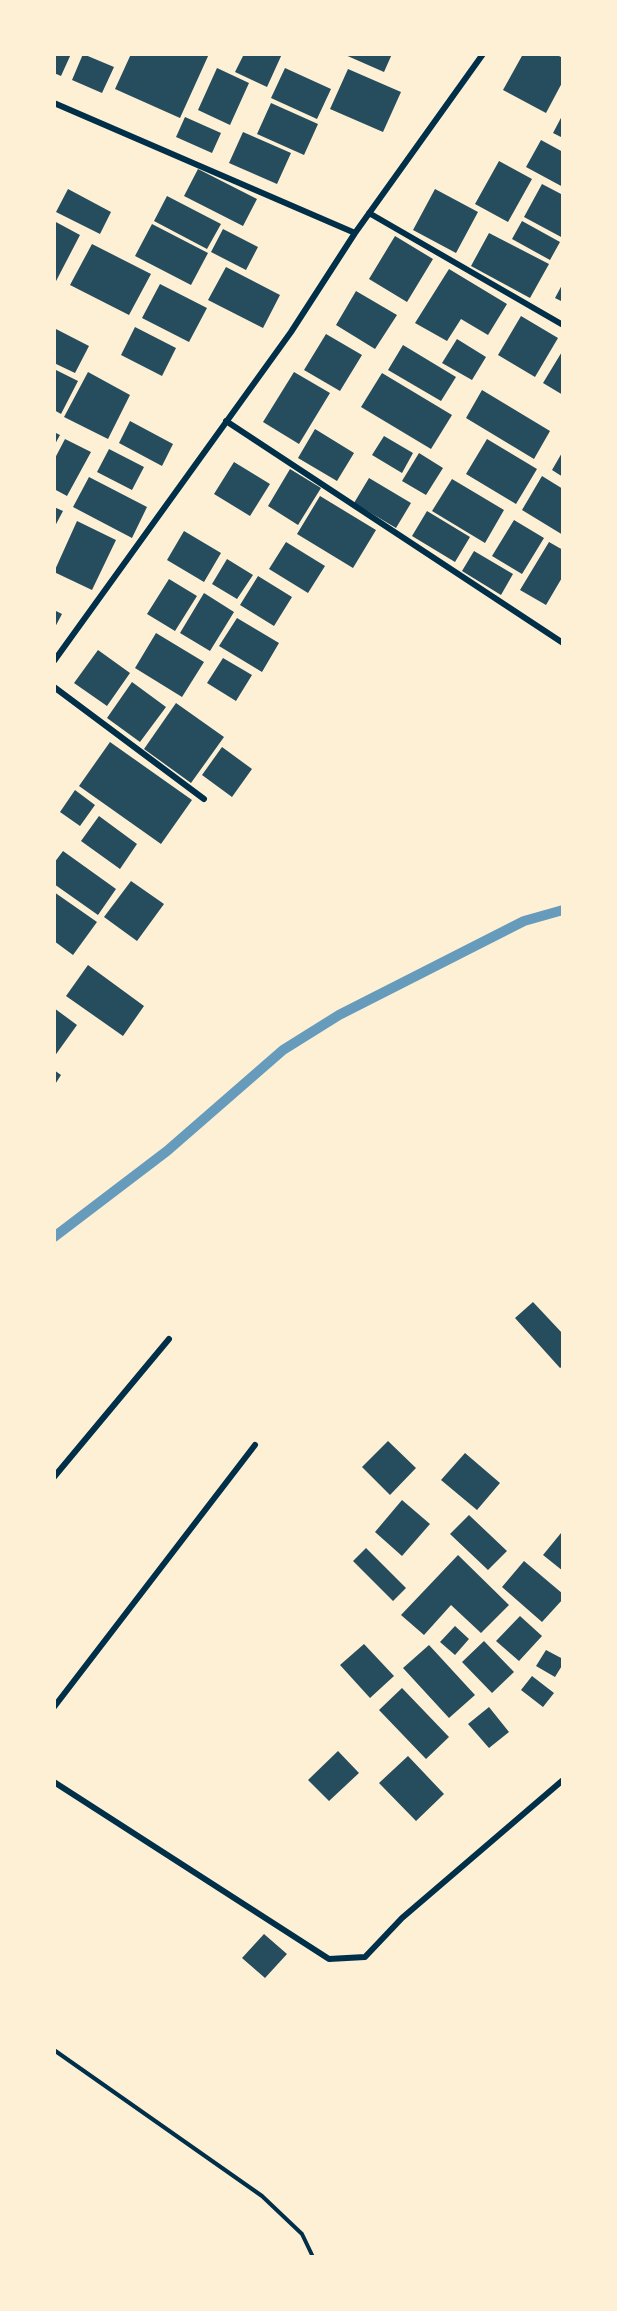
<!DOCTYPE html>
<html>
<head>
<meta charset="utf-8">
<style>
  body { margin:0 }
  #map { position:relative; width:617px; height:2311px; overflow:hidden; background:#fdf0d5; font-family:Raleway,sans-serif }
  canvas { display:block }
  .frame { position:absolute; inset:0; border:56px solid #fdf0d5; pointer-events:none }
</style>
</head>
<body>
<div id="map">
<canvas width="617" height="2311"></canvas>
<div class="frame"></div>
</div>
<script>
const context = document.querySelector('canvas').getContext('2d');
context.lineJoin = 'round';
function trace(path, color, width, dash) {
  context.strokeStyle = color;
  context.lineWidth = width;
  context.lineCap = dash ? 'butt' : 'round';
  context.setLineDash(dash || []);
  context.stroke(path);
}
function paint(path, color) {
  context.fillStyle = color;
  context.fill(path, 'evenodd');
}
trace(new Path2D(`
  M 54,1237 L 167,1151 L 283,1050 L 339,1015 L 524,921 L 563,910`), '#669bbc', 10);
paint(new Path2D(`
  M 54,54 L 71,54 L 61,76 L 54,73 Z
  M 83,54 L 114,67 L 102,93 L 72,80 Z
  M 131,54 L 209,54 L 180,118 L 115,89 Z
  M 244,54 L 282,54 L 267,87 L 235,72 Z
  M 343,54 L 392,54 L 384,72 Z
  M 523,54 L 555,54 L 563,58 L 563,81 L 546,113 L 503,90 Z
  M 217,68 L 249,83 L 230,125 L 198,110 Z
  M 285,68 L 331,89 L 317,119 L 271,98 Z
  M 348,69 L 401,92 L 383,132 L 330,109 Z
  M 271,103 L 318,124 L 304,155 L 257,134 Z
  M 563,114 L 563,138 L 553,133 Z
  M 185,117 L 221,133 L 212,153 L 176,137 Z
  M 243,132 L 291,153 L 277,184 L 229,163 Z
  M 541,140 L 563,152 L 563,187 L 526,167 Z
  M 499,161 L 532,179 L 508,222 L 475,204 Z
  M 198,169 L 257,199 L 243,226 L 184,196 Z
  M 542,184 L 563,195 L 563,238 L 524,217 Z
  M 68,189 L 111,212 L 100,234 L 56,212 Z
  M 435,189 L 478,212 L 456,253 L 413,230 Z
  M 167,196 L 221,224 L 207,249 L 154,221 Z
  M 54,221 L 80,235 L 54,285 Z
  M 522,221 L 560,242 L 550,260 L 512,239 Z
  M 152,224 L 208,253 L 191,285 L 135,256 Z
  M 223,229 L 258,247 L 246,270 L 211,252 Z
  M 489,233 L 549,264 L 530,298 L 471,266 Z
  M 395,236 L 433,259 L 407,302 L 369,279 Z
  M 92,244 L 151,274 L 129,315 L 70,285 Z
  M 226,267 L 280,295 L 263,328 L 208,300 Z
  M 449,269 L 507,304 L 488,335 L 461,319 L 447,341 L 415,323 Z
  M 563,283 L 563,302 L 555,298 Z
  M 160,284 L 207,308 L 189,342 L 142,318 Z
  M 356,291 L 397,315 L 375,349 L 336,325 Z
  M 521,316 L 558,338 L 535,377 L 498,355 Z
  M 135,327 L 176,348 L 162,376 L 121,355 Z
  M 54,328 L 89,346 L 75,373 L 54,363 Z
  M 326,334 L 362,355 L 340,391 L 304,370 Z
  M 457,339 L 486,357 L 472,380 L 442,363 Z
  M 403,345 L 456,377 L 441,401 L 388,370 Z
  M 563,350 L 563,395 L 543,383 Z
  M 54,369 L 78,381 L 61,414 L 54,410 Z
  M 88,372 L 130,395 L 108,439 L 64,417 Z
  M 294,372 L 330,393 L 299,444 L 263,422 Z
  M 382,373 L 452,415 L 431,449 L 361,407 Z
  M 482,390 L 550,431 L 534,459 L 466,418 Z
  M 130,421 L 173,444 L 162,466 L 119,443 Z
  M 315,429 L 354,453 L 337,481 L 298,458 Z
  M 54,432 L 60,435 L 54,446 Z
  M 384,436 L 413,453 L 402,473 L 372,455 Z
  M 65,439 L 91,452 L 67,496 L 54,489 L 54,460 Z
  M 487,439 L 537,469 L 516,504 L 466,474 Z
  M 109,449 L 144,467 L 132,490 L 97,472 Z
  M 563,451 L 563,477 L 552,470 Z
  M 419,453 L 443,468 L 426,495 L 402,481 Z
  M 234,462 L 270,484 L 250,516 L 214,494 Z
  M 290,469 L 321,488 L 298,525 L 268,506 Z
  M 542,476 L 563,489 L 563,535 L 522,510 Z
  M 89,477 L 147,507 L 132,538 L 73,507 Z
  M 369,478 L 411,503 L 396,528 L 354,503 Z
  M 452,479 L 504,510 L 485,543 L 432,511 Z
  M 320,496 L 376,530 L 353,568 L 297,534 Z
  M 54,507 L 63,511 L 54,528 Z
  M 427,511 L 470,537 L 455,562 L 412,536 Z
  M 514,520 L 544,538 L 522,574 L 492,556 Z
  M 77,521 L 116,540 L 92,590 L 54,572 Z
  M 184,531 L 221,553 L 204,582 L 167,560 Z
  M 286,542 L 325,566 L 308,593 L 269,569 Z
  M 549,542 L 563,550 L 563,576 L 546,605 L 520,590 Z
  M 474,551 L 513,574 L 501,595 L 462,571 Z
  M 227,559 L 253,575 L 237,599 L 212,584 Z
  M 258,576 L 292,597 L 274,626 L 240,605 Z
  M 169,579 L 197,596 L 175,631 L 147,614 Z
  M 204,593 L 234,612 L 210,651 L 180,633 Z
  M 54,610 L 62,614 L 54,629 Z
  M 237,618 L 279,643 L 262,672 L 219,646 Z
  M 156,633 L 204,662 L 182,697 L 135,668 Z
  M 98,650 L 130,673 L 107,706 L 74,683 Z
  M 223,658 L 252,675 L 236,701 L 207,683 Z
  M 132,682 L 166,707 L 140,742 L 107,718 Z
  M 176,703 L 224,737 L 191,783 L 144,749 Z
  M 110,742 L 192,800 L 161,844 L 79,786 Z
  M 222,747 L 252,769 L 232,797 L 202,775 Z
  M 75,790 L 95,805 L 80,826 L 60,812 Z
  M 99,816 L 137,844 L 120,869 L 81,841 Z
  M 63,851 L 116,889 L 98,915 L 54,884 L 54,863 Z
  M 131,881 L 164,904 L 137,941 L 104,917 Z
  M 54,892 L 97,922 L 73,955 L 54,941 Z
  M 88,965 L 144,1006 L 123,1036 L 66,996 Z
  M 54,1008 L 77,1025 L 54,1057 Z
  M 54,1070 L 61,1075 L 54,1086 Z
  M 533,1302 L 563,1334 L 563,1366 L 560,1368 L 515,1318 Z
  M 388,1441 L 416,1468 L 390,1495 L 362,1467 Z
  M 465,1453 L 500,1483 L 477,1510 L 441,1480 Z
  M 402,1500 L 430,1524 L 402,1556 L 375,1532 Z
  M 469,1515 L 507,1551 L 488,1570 L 450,1534 Z
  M 561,1533 L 563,1534 L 563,1571 L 543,1555 Z
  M 366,1548 L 406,1588 L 393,1601 L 353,1561 Z
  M 458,1555 L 509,1605 L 481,1633 L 451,1605 L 424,1635 L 401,1615 Z
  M 524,1561 L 563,1594 L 563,1599 L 542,1622 L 502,1587 Z
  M 520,1616 L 542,1636 L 519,1661 L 496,1641 Z
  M 455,1626 L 469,1639 L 455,1655 L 440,1642 Z
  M 484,1641 L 514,1672 L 492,1693 L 462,1662 Z
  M 364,1644 L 394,1676 L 370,1698 L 340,1665 Z
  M 429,1645 L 475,1695 L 449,1718 L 403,1668 Z
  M 546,1650 L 563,1659 L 563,1664 L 555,1677 L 536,1666 Z
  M 532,1676 L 554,1693 L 543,1707 L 521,1690 Z
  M 402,1688 L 449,1737 L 426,1759 L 379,1710 Z
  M 489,1707 L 509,1732 L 489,1748 L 468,1724 Z
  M 338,1751 L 359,1773 L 329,1801 L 308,1780 Z
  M 408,1756 L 444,1794 L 416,1821 L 379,1783 Z
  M 264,1934 L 287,1954 L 265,1978 L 242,1958 Z`), '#264d5e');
trace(new Path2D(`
  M 54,2050 L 262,2196 L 302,2234 L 313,2257`), '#003049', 4);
trace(new Path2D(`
  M 54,103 L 355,233
  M 369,213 L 563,325
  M 226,421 L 563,643
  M 54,661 L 291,332 L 355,233 L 483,54
  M 54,687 L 204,799
  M 54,1477 L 169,1339
  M 54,1707 L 255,1445
  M 54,1782 L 329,1959 L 365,1957 L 402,1918 L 563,1780`), '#003049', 6);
</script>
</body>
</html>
